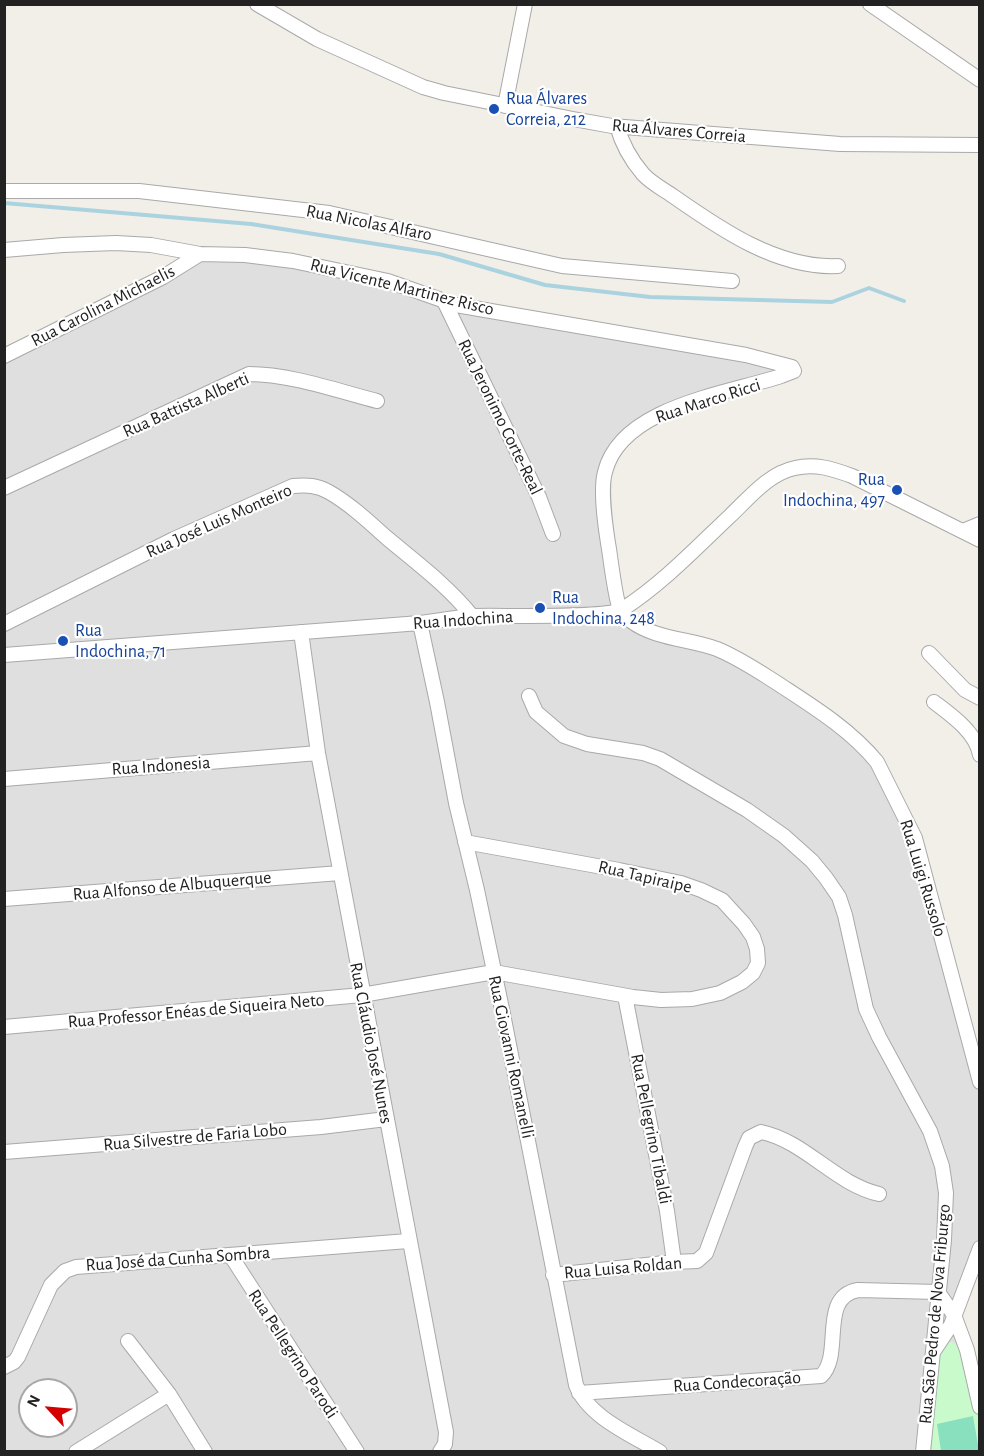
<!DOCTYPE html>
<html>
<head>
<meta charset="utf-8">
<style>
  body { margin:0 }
  #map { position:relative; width:984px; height:1456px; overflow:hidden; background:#f2efe9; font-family:"Alegreya Sans",sans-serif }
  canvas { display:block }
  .frame { position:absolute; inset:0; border:6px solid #222; pointer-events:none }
  .north { position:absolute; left:18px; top:1378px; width:60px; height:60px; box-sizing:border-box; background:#fff; border:2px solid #a7a7a7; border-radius:50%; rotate:296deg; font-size:16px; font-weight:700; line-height:24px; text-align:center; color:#222 }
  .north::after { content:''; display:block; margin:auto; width:21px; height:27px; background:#d40000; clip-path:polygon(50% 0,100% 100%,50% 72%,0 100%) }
</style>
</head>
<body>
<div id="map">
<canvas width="984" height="1456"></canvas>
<div class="frame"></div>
<div class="north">N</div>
</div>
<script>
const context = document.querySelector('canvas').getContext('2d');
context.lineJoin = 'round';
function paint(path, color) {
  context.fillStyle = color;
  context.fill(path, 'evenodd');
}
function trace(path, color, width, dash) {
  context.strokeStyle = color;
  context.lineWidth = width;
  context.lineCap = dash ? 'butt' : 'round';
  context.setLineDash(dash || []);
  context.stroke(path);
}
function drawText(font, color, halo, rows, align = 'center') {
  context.font = font + ' "Alegreya Sans",sans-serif';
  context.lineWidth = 4.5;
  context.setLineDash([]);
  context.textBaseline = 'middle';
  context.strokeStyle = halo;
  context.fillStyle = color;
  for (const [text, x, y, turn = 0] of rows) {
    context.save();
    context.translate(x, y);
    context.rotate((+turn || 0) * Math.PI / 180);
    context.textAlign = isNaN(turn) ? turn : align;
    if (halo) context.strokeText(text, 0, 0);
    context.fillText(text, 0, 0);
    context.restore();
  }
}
paint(new Path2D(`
  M 201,255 L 242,256 L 782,369 L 644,420 L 603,472 L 609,577 L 613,624 L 714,653 L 824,722 L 870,761 L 912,844 L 979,1080 L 979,1256 L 957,1314 L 979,1390 L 979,1451 L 5,1452 L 5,357 ZM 30,1390 L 66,1390 L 66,1426 L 30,1426 Z`), '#e0dfdf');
paint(new Path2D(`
  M 947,1341 C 979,1346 979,1426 979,1451 L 924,1452 L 932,1359 Z`), '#c8facc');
paint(new Path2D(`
  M 973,1416 L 979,1451 L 941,1451 L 937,1424 Z`), '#88e0be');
trace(new Path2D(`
  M 4,203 L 251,224 L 439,254 L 545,285 L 650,297 L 832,302 L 869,288 L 904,301`), '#aad3df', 4);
const minor = new Path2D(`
  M 257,4 L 317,39 L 423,87 L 444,93 L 573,119 L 612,126 L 840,144 L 980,145
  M 870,4 L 980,80
  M 505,106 L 525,4
  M 617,126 C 622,144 631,160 643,174 C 651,183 663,189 673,196 C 720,229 778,269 838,266
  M 4,191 L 139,191 L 329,213 L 562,266 L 732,281
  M 4,250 L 63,245 L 116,243 L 151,245 L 200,254 L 245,255 L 293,261 L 388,281 L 456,305 L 746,355 L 792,367 L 794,371 L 781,376 C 726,394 621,407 605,472 C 600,489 606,531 609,549 C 611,562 616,604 621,612 C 623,615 628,619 631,621 C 655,639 690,639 717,649 C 739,658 758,671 777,683 C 812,706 850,729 877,762 L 915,838 L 980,1082
  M 444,301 L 539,497 L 553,534
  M 4,356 L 163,277 L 200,254
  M 4,488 L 249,374 C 290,374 338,391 377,401
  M 963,531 L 980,524
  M 420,623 L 437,702 L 456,803 L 477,890 L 502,1009 L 576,1385 C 588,1417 632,1435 660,1452
  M 4,624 L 174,539 L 293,486 C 307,485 317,485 329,492 C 350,504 369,522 387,538 C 417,563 448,586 472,616
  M 301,632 L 318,753 L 446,1432 L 445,1444 L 440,1452
  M 929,653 L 965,690 L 980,698
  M 4,655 L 420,623 C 438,621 456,617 474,616 C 500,615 608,619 623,609 C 663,583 696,548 730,516 C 748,499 769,473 795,468 C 815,463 833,469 852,476 L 980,540
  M 529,696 L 536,712 L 564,736 L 587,744 L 643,753 L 660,759 L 747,810 L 784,836 L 812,861 L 826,878 L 839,897 L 845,915 L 866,1009 L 879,1037 L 930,1131 L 942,1166 L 946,1193 L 944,1240 L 923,1452
  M 934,702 C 951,715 976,732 980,755
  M 4,779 L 318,753
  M 4,899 L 340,873
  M 625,996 L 667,1211 L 674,1262
  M 4,1027 L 362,995 L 494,972 L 633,997 L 661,1000 L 692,999 L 720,993 L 742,982 L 753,973 L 758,963 L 757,949 L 753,937 L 744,924 L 722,900 L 701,890 L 681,883 L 619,870 L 465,842
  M 4,1152 L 321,1127 L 386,1119
  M 231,1256 L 357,1452
  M 553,1275 L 674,1262 L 697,1261 L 706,1253 L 745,1147 L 749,1138 L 761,1132 C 805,1141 835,1184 879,1194
  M 128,1341 L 169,1394 L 205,1452
  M 933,1352 L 951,1325 L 980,1248
  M 4,1367 L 14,1362 L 18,1357 L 51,1285 L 65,1271 L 76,1267 L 408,1241
  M 579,1393 L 821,1376 C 844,1355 818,1297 858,1290 L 938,1292 L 954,1315 L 967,1350 L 980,1407
  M 76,1452 L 169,1394`);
trace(minor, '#a9a9a9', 16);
trace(minor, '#fff', 14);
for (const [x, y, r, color] of [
  [494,109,6,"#1a4fb4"],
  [897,490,6,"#1a4fb4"],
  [540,608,6,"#1a4fb4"],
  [63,641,6,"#1a4fb4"]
]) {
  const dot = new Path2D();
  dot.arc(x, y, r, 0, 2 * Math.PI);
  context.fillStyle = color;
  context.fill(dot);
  trace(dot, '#fff', 2);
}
drawText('18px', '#164399', '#fff', [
  ["Rua Álvares",506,99],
  ["Correia, 212",506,120],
  ["Rua",885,480,"right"],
  ["Indochina, 497",885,501,"right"],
  ["Rua",552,598],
  ["Indochina, 248",552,619],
  ["Rua",75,631],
  ["Indochina, 71",75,652]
], 'left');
drawText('18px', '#222', '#fff', [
  ["Rua Álvares Correia",679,131,5],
  ["Rua Nicolas Alfaro",369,223,11],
  ["Rua Vicente Martinez Risco",402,287,14],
  ["Rua Carolina Michaelis",103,306,-27],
  ["Rua Marco Ricci",708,401,-18],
  ["Rua Battista Alberti",186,405,-24],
  ["Rua Jeronimo Corte-Real",500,417,64],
  ["Rua José Luis Monteiro",219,521,-24],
  ["Rua Indochina",463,620,-4],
  ["Rua Indonesia",161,766,-4],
  ["Rua Tapiraipe",645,877,13],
  ["Rua Luigi Russolo",923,878,73],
  ["Rua Alfonso de Albuquerque",172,886,-5],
  ["Rua Professor Enéas de Siqueira Neto",196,1011,-5],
  ["Rua Cláudio José Nunes",371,1043,79],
  ["Rua Giovanni Romanelli",511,1057,78],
  ["Rua Pellegrino Tibaldi",651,1129,79],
  ["Rua Silvestre de Faria Lobo",195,1137,-5],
  ["Rua José da Cunha Sombra",178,1259,-4],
  ["Rua Luisa Roldan",623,1268,-5],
  ["Rua São Pedro de Nova Friburgo",935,1314,-85],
  ["Rua Pellegrino Parodi",293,1354,57],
  ["Rua Condecoração",737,1382,-4]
]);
</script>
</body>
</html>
